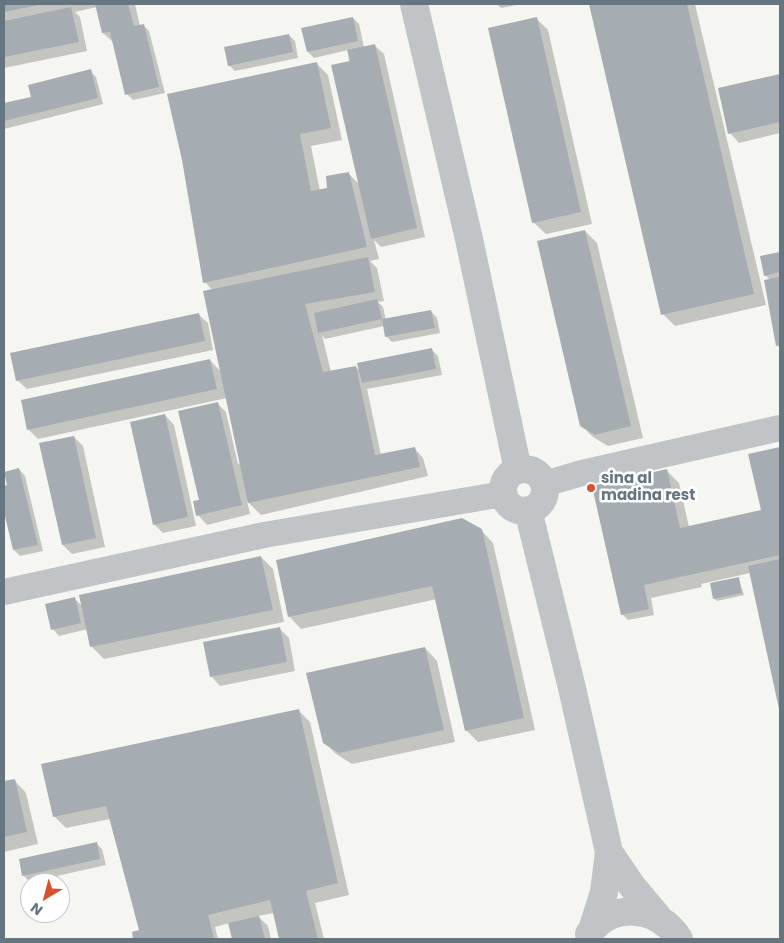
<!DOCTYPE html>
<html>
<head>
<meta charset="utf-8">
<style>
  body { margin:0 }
  #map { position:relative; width:784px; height:943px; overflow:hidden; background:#f5f5f2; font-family:Poppins,sans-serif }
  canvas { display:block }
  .frame { position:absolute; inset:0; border:5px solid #667681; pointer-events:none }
  .north { position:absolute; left:20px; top:873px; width:50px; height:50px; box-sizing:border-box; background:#fff; border:1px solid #c2c8cd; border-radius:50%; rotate:217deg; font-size:14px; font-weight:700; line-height:20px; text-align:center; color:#667681 }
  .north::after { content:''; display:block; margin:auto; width:18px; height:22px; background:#d75230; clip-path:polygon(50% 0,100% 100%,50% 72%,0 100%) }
</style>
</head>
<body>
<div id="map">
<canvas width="784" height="943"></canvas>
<div class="frame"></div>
<div class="north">N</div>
</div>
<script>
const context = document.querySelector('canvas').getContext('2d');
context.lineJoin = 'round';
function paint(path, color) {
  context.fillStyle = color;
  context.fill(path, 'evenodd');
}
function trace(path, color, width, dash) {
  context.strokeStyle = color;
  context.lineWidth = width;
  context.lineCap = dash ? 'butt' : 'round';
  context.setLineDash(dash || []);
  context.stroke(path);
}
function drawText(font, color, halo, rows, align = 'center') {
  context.font = font + ' Poppins,sans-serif';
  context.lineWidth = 5;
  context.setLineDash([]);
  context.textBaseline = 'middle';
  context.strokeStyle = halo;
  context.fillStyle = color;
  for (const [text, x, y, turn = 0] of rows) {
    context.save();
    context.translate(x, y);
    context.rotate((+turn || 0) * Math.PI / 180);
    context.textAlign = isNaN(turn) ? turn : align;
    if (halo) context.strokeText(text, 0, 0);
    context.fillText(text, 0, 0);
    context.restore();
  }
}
paint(new Path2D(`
  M 4,4 L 135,4 L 140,26 L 143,25 L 149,31 L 165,93 L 133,100 L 127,94 L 113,42 L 103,33 L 97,7 L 75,12 L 80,17 L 87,51 L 4,68 Z
  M 497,4 L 522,4 L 501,8 Z
  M 590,4 L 695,4 L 766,305 L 675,326 L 663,314 Z
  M 353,18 L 359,24 L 364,47 L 374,45 L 384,54 L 425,237 L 381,247 L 374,240 L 379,259 L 370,261 L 377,268 L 384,301 L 378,302 L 383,307 L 386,320 L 431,311 L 437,318 L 440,333 L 392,342 L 386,336 L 384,326 L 325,339 L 322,335 L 331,372 L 356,367 L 361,372 L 432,350 L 438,356 L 442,375 L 367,389 L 381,455 L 414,448 L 423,458 L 428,476 L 261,515 L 247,501 L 250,514 L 207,525 L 198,515 L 217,403 L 226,412 L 238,464 L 241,463 L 227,398 L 38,439 L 28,429 L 210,360 L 221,372 L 213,291 L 205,282 L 316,63 L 328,75 L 342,140 L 311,146 L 320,191 L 328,189 L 348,173 L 360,185 L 348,50 L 314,58 L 308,52 Z
  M 536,18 L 548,30 L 592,224 L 546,234 L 533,222 Z
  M 289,35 L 295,41 L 298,58 L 235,71 L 229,65 Z
  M 90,71 L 96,77 L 103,104 L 4,129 L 4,105 L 32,97 Z
  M 780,75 L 780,133 L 739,143 L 730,133 L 719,89 Z
  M 585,231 L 597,243 L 643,438 L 608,446 L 593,437 L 581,425 Z
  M 780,253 L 780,348 L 777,345 L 770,280 L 765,275 L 762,257 Z
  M 198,314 L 208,323 L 213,350 L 27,389 L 17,380 Z
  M 165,415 L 174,425 L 196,526 L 163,533 L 154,524 Z
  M 74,437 L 83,446 L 105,547 L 72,554 L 63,545 Z
  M 780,448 L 780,707 L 750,573 L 701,584 L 702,587 L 651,598 L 654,615 L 628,620 L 622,614 L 667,471 L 679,483 L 689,527 L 762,511 L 750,455 Z
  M 19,469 L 25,476 L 43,551 L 20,556 L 14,550 L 4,506 L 4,487 L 9,486 Z
  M 481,530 L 493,543 L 535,730 L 478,742 L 466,730 L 437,599 L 301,629 L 289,616 Z
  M 261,557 L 273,569 L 284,622 L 104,659 L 92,647 L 88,629 L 59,636 L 53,629 L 74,598 L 83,607 Z
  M 738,578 L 744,595 L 717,601 L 714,598 Z
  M 279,628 L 289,638 L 295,671 L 220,686 L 211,676 Z
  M 425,648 L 437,661 L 455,742 L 352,764 L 336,754 L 324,742 Z
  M 298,710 L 310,722 L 349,895 L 315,903 L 324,939 L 281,939 L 274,913 L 258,916 L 268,926 L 271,939 L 233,939 L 229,923 L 215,927 L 218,939 L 135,939 L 133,933 L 140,931 L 110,819 L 66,828 L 54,816 Z
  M 14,780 L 26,793 L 38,844 L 4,852 L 4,783 Z
  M 96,843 L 102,849 L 106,865 L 30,882 L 24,876 L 20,860 Z`), '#0003');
paint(new Path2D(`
  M 4,4 L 39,4 L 39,5 L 4,12 Z
  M 95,4 L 128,4 L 134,26 L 144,24 L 159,87 L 125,95 L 110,32 L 102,33 Z
  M 589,4 L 687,4 L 754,294 L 661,315 Z
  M 71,7 L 79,42 L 4,57 L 4,21 Z
  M 353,17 L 358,41 L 307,52 L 301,28 Z
  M 537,17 L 581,212 L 532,223 L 488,28 Z
  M 289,34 L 293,52 L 228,66 L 224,47 Z
  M 375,44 L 417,228 L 371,239 L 331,65 L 350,61 L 347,50 Z
  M 317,62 L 331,128 L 300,134 L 311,191 L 327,188 L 326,176 L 349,172 L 367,247 L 203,283 L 182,160 L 167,94 Z
  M 91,69 L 98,98 L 4,121 L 4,103 L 31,97 L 28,85 Z
  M 780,74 L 780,122 L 728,134 L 718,88 Z
  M 585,230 L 631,426 L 595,435 L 580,426 L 537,241 Z
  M 780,252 L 780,272 L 764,276 L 760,256 Z
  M 368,257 L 375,292 L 305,304 L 323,372 L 356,366 L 375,455 L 415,447 L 420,467 L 248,503 L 203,291 Z
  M 780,277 L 780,345 L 776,346 L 764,280 Z
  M 377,299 L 382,319 L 318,333 L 314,313 Z
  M 431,310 L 435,328 L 385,337 L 382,319 Z
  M 199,313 L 205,341 L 16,381 L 10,353 Z
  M 432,348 L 436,369 L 362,383 L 357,363 Z
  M 210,359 L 217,389 L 27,430 L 21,400 Z
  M 218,402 L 242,505 L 196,516 L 193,501 L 199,500 L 178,411 Z
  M 165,414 L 188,517 L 153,525 L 130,422 Z
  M 74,436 L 96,538 L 62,545 L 39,443 Z
  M 780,447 L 780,555 L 644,585 L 649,609 L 621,615 L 592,486 L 667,469 L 680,528 L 761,510 L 748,454 Z
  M 19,468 L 38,545 L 13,550 L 4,512 L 4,486 L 7,485 L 4,472 Z
  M 462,518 L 482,529 L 524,718 L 465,731 L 432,586 L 288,617 L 276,560 Z
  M 261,556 L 273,610 L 90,647 L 79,595 Z
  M 780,559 L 780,709 L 779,709 L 748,566 Z
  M 739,577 L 742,593 L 713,599 L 710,583 Z
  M 75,597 L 81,623 L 51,630 L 45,604 Z
  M 280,627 L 287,662 L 210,677 L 203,642 Z
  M 425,647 L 444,730 L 339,753 L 323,743 L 306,673 Z
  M 299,709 L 338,883 L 306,891 L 318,939 L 279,939 L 270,900 L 208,915 L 214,939 L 133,939 L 132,932 L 139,930 L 106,806 L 53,817 L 41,764 Z
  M 15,779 L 27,832 L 4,837 L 4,781 Z
  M 97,842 L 100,859 L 22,876 L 19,859 Z
  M 259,916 L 265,939 L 232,939 L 228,923 Z`), '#a6adb2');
trace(new Path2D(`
  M 544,484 L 582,473 L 780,428
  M 4,592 L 264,535 L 503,494`), '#c0c4c7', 26);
trace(new Path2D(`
  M 414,4 L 469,239 L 518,470
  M503 490a21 21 0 1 1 42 0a21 21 0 1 1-42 0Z
  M 528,510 L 572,688 L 609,852 L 604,892 L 592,930
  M 609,852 L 632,886 L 658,917
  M 589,934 C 612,901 659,906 679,939`), '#c0c4c7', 28);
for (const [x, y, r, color] of [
  [591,488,5,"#d75230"]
]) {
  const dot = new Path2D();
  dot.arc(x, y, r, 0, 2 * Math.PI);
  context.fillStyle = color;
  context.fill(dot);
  trace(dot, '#fff', 2);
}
drawText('bold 15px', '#667681', '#fff', [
  ["sina al",601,479],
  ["madina rest",601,496]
], 'left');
</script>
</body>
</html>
